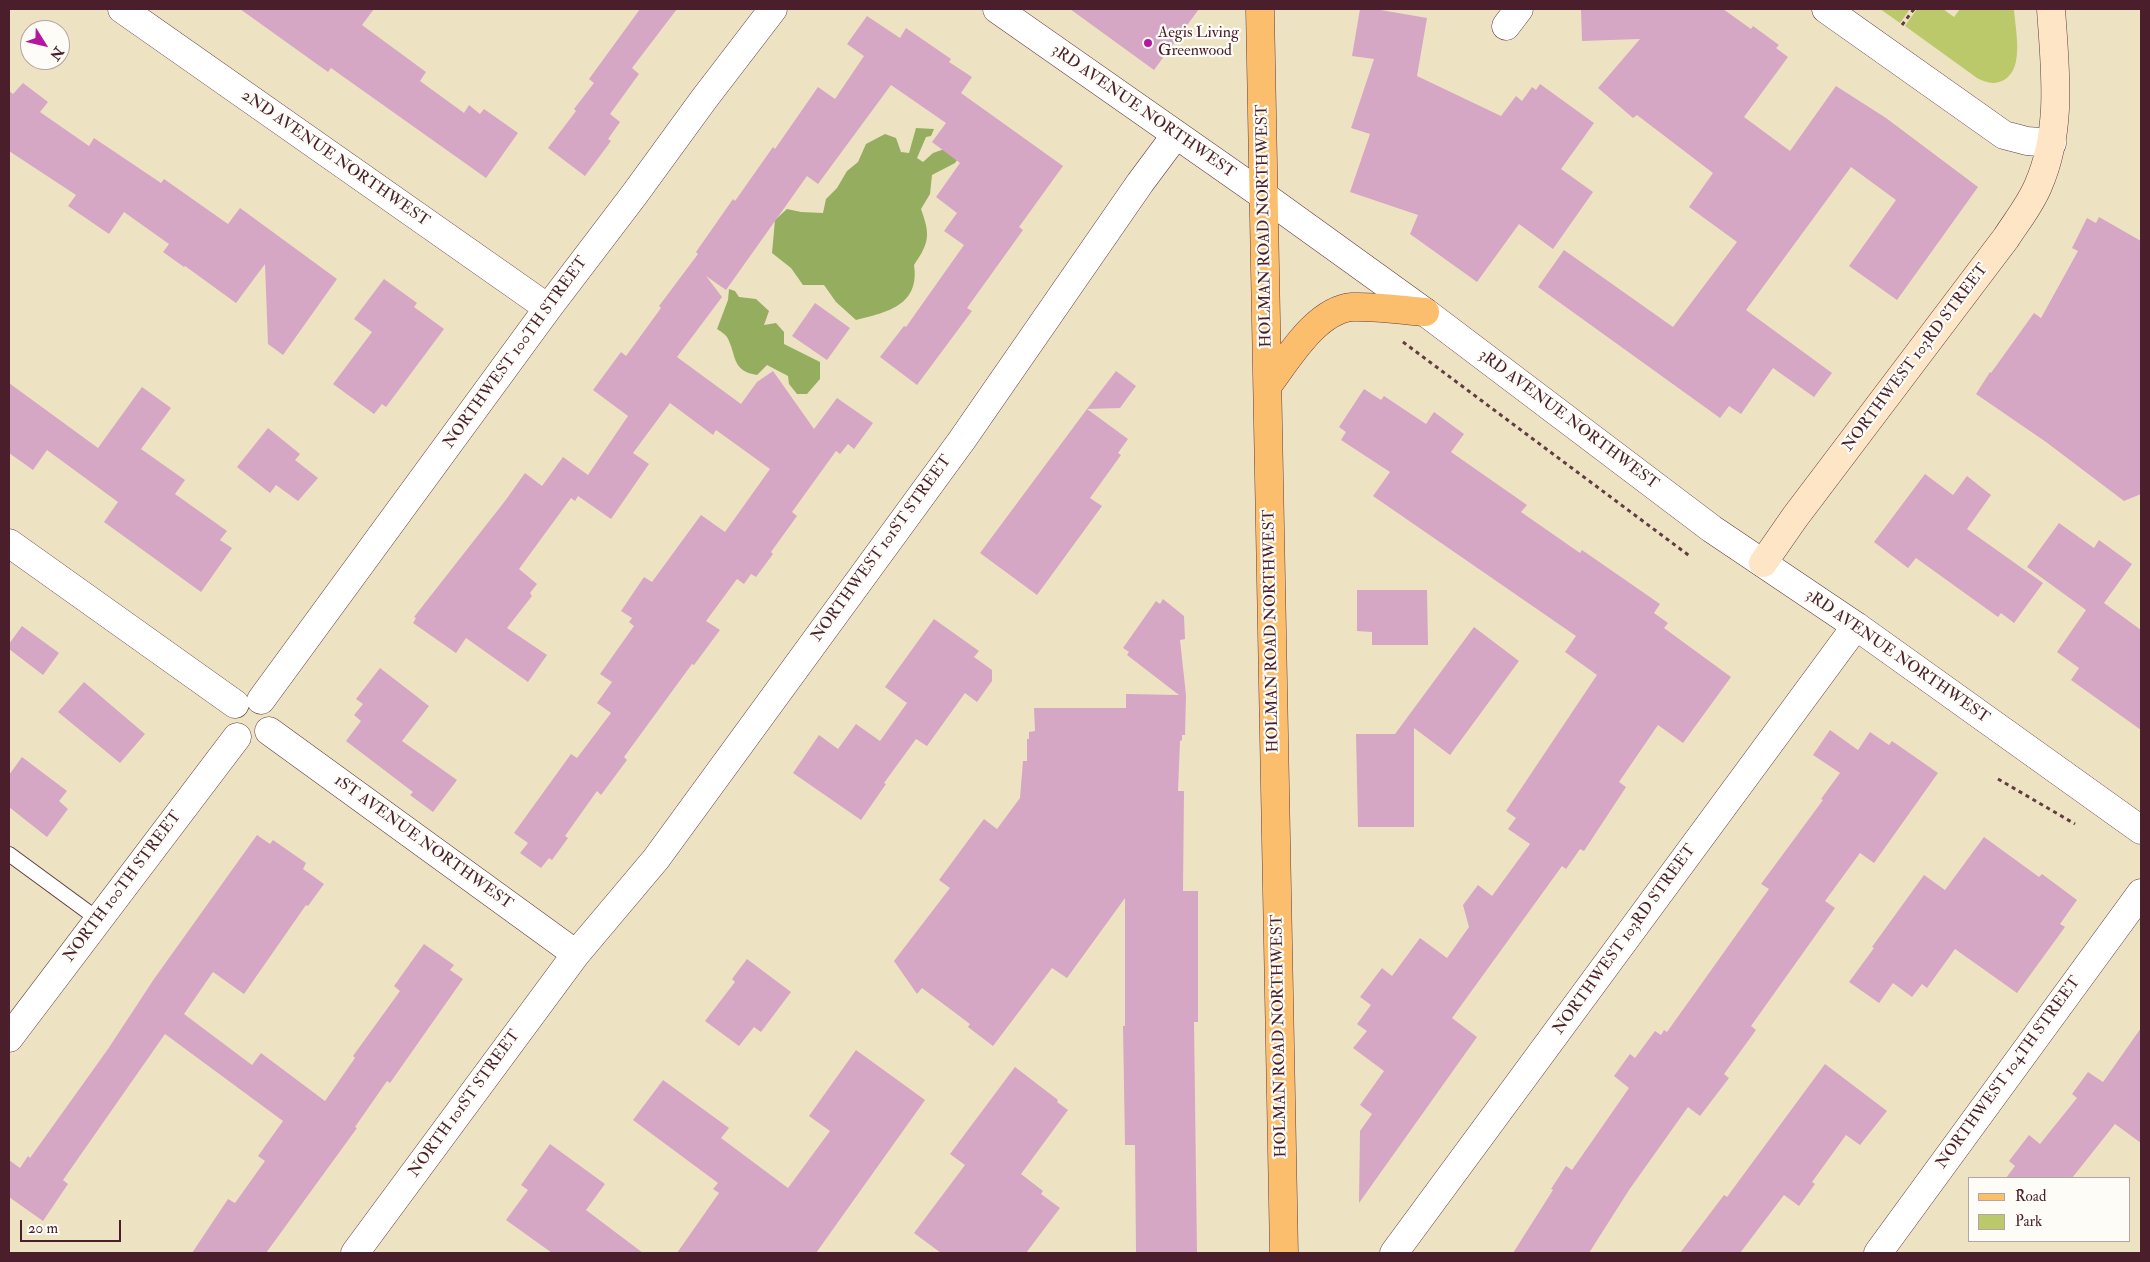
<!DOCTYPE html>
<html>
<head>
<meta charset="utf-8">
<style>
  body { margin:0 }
  #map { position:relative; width:2150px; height:1262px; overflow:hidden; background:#ede3c3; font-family:"IM FELL Double Pica",serif }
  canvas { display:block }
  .frame { position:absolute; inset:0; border:10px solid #4a1f2b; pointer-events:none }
  .legend { position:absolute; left:1968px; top:1177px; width:162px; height:65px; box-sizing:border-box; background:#fdfcf7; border:1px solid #b5a4a5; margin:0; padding:6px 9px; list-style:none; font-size:15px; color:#4a1f2b }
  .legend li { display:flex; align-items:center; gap:10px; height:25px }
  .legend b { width:25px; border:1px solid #b5a4a5 }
  .north { position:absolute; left:20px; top:20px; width:50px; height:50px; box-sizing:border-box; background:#fdfcf7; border:1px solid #b5a4a5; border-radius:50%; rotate:126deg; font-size:14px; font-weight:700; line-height:20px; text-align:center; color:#4a1f2b }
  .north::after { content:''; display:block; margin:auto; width:18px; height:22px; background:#b5179e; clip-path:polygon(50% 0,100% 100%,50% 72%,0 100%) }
  .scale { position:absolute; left:20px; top:1220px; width:101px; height:22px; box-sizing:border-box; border:2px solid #4a1f2b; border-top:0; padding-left:6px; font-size:15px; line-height:18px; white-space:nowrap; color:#4a1f2b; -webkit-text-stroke:4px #fdfcf7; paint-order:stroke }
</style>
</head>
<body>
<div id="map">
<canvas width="2150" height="1262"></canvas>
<div class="frame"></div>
<ul class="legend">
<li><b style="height:6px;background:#fabe6d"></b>Road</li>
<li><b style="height:14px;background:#bcc96b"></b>Park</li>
</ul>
<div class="north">N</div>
<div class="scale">20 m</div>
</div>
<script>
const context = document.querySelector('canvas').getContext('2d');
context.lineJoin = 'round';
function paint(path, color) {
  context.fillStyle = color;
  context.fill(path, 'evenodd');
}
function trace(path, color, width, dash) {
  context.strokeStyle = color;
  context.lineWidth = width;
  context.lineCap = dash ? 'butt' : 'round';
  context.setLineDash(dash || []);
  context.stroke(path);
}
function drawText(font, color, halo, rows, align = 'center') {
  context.font = font + ' "IM FELL Double Pica",serif';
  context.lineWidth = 4.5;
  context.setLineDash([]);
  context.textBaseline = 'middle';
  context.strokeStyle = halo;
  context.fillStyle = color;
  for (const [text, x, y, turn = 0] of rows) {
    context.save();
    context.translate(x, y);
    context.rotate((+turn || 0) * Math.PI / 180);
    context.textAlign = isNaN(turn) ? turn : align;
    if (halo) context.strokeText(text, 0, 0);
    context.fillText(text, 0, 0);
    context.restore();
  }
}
paint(new Path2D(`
  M 1880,9 L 1910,9 L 1900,23 Z
  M 1917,9 L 1943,9 L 1954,17 L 1960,9 L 2014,9 C 2015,29 2025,68 2004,80 C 1995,85 1986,83 1977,78 L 1905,26 Z`), '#bcc96b');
paint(new Path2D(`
  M 916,128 L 934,129 L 931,136 L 926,137 L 917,158 L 923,162 L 933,153 L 953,146 L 962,152 L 955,163 L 932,175 L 930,194 L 921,209 C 930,234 930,242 914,265 C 920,305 888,312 856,320 L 836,302 L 824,285 L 803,285 L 791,268 L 772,253 L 775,220 L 787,209 L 801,212 L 823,213 L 826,199 L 837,188 L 847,171 L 858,162 L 866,144 L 885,134 L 896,138 L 901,152 L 909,153 Z
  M 729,289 L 735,291 L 739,297 L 756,299 L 769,311 L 764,325 L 776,323 L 784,332 L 784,344 L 820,362 L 820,379 L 807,394 L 797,394 L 789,384 L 788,376 L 767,365 L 757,375 C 731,371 737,355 727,337 C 725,334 720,331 717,329 L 728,300 Z`), '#95ad5f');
paint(new Path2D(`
  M 240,9 L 374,9 L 362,25 L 426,72 L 420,81 L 464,113 L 469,105 L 480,114 L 484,109 L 518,133 L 486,178 L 331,68 L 328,72 Z
  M 640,9 L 677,9 L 632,68 L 639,74 L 610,114 L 620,122 L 608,139 L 611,141 L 585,176 L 548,148 L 576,111 L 574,109 L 594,83 L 589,79 Z
  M 1070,9 L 1199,9 L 1154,70 Z
  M 1360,9 L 1375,9 L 1427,18 L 1417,76 L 1501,116 L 1516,96 L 1522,101 L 1532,87 L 1536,90 L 1540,84 L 1594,123 L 1561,169 L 1593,192 L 1553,249 L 1519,224 L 1477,282 L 1410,234 L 1418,215 L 1350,192 L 1370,134 L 1351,128 L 1374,59 L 1352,56 Z
  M 1581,9 L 1723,9 L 1751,29 L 1753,26 L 1779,45 L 1776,48 L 1788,57 L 1744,117 L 1790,151 L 1836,86 L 1886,118 L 1978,187 L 1897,300 L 1849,266 L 1896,200 L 1851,167 L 1746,310 L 1832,373 L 1814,397 L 1773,368 L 1741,414 L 1729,406 L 1720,418 L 1538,287 L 1564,250 L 1673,327 L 1737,242 L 1689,207 L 1713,173 L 1637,115 L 1633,118 L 1598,88 L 1640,39 L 1582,41 Z
  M 867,16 L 900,38 L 906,28 L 951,59 L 949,62 L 972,77 L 961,93 L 1063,166 L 1019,227 L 1023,230 L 967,308 L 972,311 L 917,385 L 880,357 L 904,326 L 906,327 L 964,245 L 944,231 L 957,213 L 936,197 L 960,163 L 932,142 L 946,123 L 891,85 L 818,184 L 807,176 L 726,290 L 706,276 L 722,297 L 677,357 L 741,404 L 757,382 L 773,371 L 814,429 L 837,398 L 873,423 L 854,449 L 848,444 L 840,454 L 836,451 L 792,512 L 797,516 L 771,552 L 773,554 L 756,577 L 751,574 L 744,584 L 737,579 L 706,621 L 720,630 L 694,665 L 692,664 L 624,757 L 627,760 L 601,795 L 597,791 L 565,836 L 568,838 L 552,860 L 549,858 L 541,868 L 520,853 L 528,843 L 514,833 L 571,754 L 577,758 L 611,713 L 597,703 L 612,682 L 600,674 L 634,626 L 629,622 L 632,618 L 621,611 L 644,577 L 652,582 L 701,515 L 725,532 L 770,469 L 716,430 L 713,435 L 670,403 L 633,453 L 649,464 L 611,519 L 578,496 L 575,501 L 571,498 L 519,569 L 537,584 L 530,593 L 532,596 L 507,628 L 547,655 L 528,682 L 466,638 L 456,653 L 413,623 L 416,618 L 414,617 L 505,501 L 525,473 L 542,486 L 563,457 L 588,475 L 628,416 L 593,390 L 621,352 L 626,356 L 661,308 L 659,306 L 698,254 L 696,252 L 733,199 L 735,201 L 773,147 L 775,149 L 818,87 L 835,99 L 864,56 L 847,44 Z
  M 23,83 L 48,102 L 40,112 L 89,146 L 94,138 L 161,183 L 164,179 L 228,224 L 240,208 L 337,279 L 283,355 L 268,344 L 265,264 L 236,303 L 185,266 L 184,267 L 163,252 L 169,244 L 124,212 L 109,234 L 68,206 L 76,195 L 9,151 L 9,91 L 13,94 Z
  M 2099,217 L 2141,241 L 2141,494 L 2124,501 L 2046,442 L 1976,394 L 1990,372 L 1991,373 L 2034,313 L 2041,318 L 2078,251 L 2072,248 L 2087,218 L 2096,223 Z
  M 384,279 L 417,303 L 414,307 L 444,329 L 386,407 L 382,404 L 374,414 L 333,384 L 372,332 L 354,319 Z
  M 815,303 L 850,328 L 827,360 L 792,336 Z
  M 1116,371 L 1136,386 L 1120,408 L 1087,409 Z
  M 9,383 L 98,448 L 142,387 L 171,408 L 141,449 L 185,480 L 175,494 L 227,531 L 220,540 L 232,548 L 201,592 L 104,522 L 118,502 L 47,450 L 33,470 L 9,453 Z
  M 1364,389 L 1381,400 L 1384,396 L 1426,424 L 1434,412 L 1464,434 L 1451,452 L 1527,505 L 1521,512 L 1580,553 L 1582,550 L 1660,604 L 1654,613 L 1668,623 L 1664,628 L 1731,677 L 1683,743 L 1658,725 L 1619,782 L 1626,787 L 1584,851 L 1580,849 L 1566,869 L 1562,866 L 1452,1018 L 1477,1037 L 1359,1203 L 1360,1131 L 1372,1114 L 1360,1105 L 1384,1071 L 1353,1048 L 1367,1031 L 1357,1024 L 1371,1005 L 1360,997 L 1382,968 L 1392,976 L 1420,938 L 1447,958 L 1469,927 L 1463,905 L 1478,885 L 1492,896 L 1530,844 L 1508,829 L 1516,818 L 1506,811 L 1597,675 L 1565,652 L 1576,636 L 1373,496 L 1390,472 L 1341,440 L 1346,432 L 1339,427 Z
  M 1087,409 L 1128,439 L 1118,453 L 1121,455 L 1090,498 L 1102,506 L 1037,595 L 980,553 Z
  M 268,428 L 300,454 L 295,460 L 318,478 L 298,501 L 276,485 L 270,493 L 237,467 Z
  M 1925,474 L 1953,495 L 1967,476 L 1991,495 L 1967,529 L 2043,583 L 2014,623 L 2001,613 L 1998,617 L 1916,558 L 1908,568 L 1874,542 Z
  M 2059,523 L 2094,548 L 2099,540 L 2132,564 L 2104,603 L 2141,630 L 2141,730 L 2071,680 L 2079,668 L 2057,652 L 2086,610 L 2027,567 Z
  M 1357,590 L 1427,590 L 1428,645 L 1372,645 L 1372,632 L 1357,631 Z
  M 1163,599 L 1184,616 L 1185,639 L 1180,640 L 1186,695 L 1185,735 L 1182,735 L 1182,740 L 1180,741 L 1178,791 L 1184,791 L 1183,891 L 1198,891 L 1198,1022 L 1194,1022 L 1197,1253 L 1136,1253 L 1135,1145 L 1125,1145 L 1123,1026 L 1125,1026 L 1125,898 L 1067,978 L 1052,968 L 993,1046 L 968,1027 L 970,1024 L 922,988 L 917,994 L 894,961 L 950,888 L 939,880 L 984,819 L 997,829 L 1020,798 L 1023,761 L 1027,761 L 1027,739 L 1029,739 L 1029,732 L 1035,731 L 1034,708 L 1126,708 L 1126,694 L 1179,695 L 1127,655 L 1129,652 L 1123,648 L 1156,601 L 1160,604 Z
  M 934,619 L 979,651 L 974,657 L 992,670 L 992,681 L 977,702 L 965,693 L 927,746 L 916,739 L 884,783 L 886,784 L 861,820 L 793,773 L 819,735 L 838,749 L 856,724 L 880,741 L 907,703 L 885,687 Z
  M 22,626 L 59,653 L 43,675 L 9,649 L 9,644 Z
  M 1474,627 L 1519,661 L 1450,755 L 1414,728 L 1414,827 L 1358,827 L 1356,734 L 1395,734 Z
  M 380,668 L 429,706 L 402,741 L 457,780 L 433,812 L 410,795 L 413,792 L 346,741 L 361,721 L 354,715 L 363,704 L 356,699 Z
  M 84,682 L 145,734 L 120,763 L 58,712 Z
  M 1830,730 L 1858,750 L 1870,732 L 1889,745 L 1892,741 L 1938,773 L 1874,863 L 1860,853 L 1825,901 L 1835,908 L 1751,1026 L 1756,1030 L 1724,1074 L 1729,1078 L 1700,1116 L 1688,1107 L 1629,1190 L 1589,1253 L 1513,1253 L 1553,1190 L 1551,1189 L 1566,1166 L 1572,1170 L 1629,1088 L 1614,1076 L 1630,1054 L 1635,1058 L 1655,1031 L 1661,1035 L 1664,1030 L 1667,1032 L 1769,889 L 1761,884 L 1823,800 L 1821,799 L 1840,773 L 1813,755 Z
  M 22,757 L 67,791 L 59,801 L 68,809 L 47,837 L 9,807 L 9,775 Z
  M 257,835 L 270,844 L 273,840 L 306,863 L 303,869 L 324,884 L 308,906 L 306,905 L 244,994 L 213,972 L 184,1014 L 252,1065 L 261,1053 L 325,1101 L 355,1058 L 353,1056 L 400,991 L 394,986 L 424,944 L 454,965 L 450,970 L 463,979 L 390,1083 L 387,1081 L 355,1127 L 357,1128 L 266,1253 L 192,1253 L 228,1199 L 235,1203 L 265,1161 L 258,1156 L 283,1121 L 165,1034 L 63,1180 L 68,1184 L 43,1221 L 9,1197 L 9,1160 L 20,1168 L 28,1156 L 30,1158 L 108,1049 L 154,979 Z
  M 1984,837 L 2039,877 L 2042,874 L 2077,900 L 2060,924 L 2065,927 L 2017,993 L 1955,949 L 1927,988 L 1922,984 L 1912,997 L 1893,983 L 1879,1003 L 1849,982 L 1874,948 L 1872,947 L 1924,875 L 1945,890 Z
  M 747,959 L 791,992 L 761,1032 L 754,1027 L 739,1046 L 705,1021 L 735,982 L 732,979 Z
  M 2141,1028 L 2141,1143 L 2115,1124 L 2072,1178 L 2006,1178 L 2015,1166 L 2009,1161 L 2029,1135 L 2040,1144 L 2077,1098 L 2072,1094 L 2088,1072 L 2103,1082 Z
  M 856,1050 L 925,1100 L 816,1253 L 677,1253 L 719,1193 L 713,1189 L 718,1183 L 633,1120 L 663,1080 L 729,1128 L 721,1138 L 788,1188 L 830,1131 L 809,1116 Z
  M 1825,1064 L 1887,1111 L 1860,1145 L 1846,1135 L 1812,1182 L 1815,1184 L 1799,1206 L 1784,1195 L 1740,1253 L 1680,1253 L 1724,1195 L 1727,1197 Z
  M 1015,1067 L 1058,1100 L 1057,1102 L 1068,1110 L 1021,1174 L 1043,1191 L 1041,1194 L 1060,1208 L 1026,1253 L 941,1253 L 914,1233 L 965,1165 L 950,1154 Z
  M 550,1144 L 605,1184 L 586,1210 L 643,1253 L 552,1253 L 506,1220 L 528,1190 L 521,1185 Z`), '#d6a6c5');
const service = new Path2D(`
  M 9,854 L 99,920`);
const minor = new Path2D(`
  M 122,9 L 548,308
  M 1826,9 L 2004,135 L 2027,141 L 2052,143
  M 1506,26 L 1519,9
  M 9,543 L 235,704
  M 261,700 L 548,308 L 634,195 L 704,99 L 773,9
  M 269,731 L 576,954
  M 9,1038 L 237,737
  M 355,1253 L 576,954 L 656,859 L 962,440 L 1140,183 L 1175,136
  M 1394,1253 L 1856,626
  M 1878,1253 L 2141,893`);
const tertiary = new Path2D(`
  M 997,9 L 1264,196 L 1425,312 L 1712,529 L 1856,626 L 2141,830`);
const secondary = new Path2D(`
  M 1763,563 L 1795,517 L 2006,238 C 2017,221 2030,205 2038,186 C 2063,129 2055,69 2051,9`);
const primary = new Path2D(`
  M 1260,9 L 1284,1253
  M 1268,385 C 1288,359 1316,310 1352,307 C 1376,306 1401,310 1425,312`);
trace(service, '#623c42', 16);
trace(minor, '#623c42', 29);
trace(tertiary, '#623c42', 29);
trace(secondary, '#623c42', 29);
trace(primary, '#623c42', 29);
trace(new Path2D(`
  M 1902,25 L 1914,9
  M 1403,342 L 1691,557
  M 1998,779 L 2075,824`), '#623c42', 3, [4, 4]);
trace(service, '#fff', 14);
trace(minor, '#fff', 28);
trace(tertiary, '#fff', 28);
trace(secondary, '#fde5c5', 28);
trace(primary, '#fabe6d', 28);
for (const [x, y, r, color] of [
  [1148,43,5,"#b5179e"]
]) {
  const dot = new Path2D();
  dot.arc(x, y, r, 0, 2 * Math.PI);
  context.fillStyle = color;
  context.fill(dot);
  trace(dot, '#fdfcf7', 2);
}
drawText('16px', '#4a1f2b', '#fdfcf7', [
  ["Aegis Living",1158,34],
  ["Greenwood",1158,52]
], 'left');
drawText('16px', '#4a1f2b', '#fdfcf7', [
  ["3RD AVENUE NORTHWEST",1143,112,35],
  ["2ND AVENUE NORTHWEST",335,159,35],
  ["HOLMAN ROAD NORTHWEST",1265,226,-91],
  ["NORTHWEST 100TH STREET",516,353,-54],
  ["NORTHWEST 103RD STREET",1916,358,-53],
  ["3RD AVENUE NORTHWEST",1568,420,37],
  ["NORTHWEST 101ST STREET",882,549,-54],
  ["HOLMAN ROAD NORTHWEST",1272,631,-91],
  ["3RD AVENUE NORTHWEST",1897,657,35],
  ["1ST AVENUE NORTHWEST",423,843,36],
  ["NORTH 100TH STREET",123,887,-53],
  ["NORTHWEST 103RD STREET",1625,940,-54],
  ["HOLMAN ROAD NORTHWEST",1280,1036,-91],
  ["NORTHWEST 104TH STREET",2009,1073,-54],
  ["NORTH 101ST STREET",465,1104,-54]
]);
</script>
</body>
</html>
